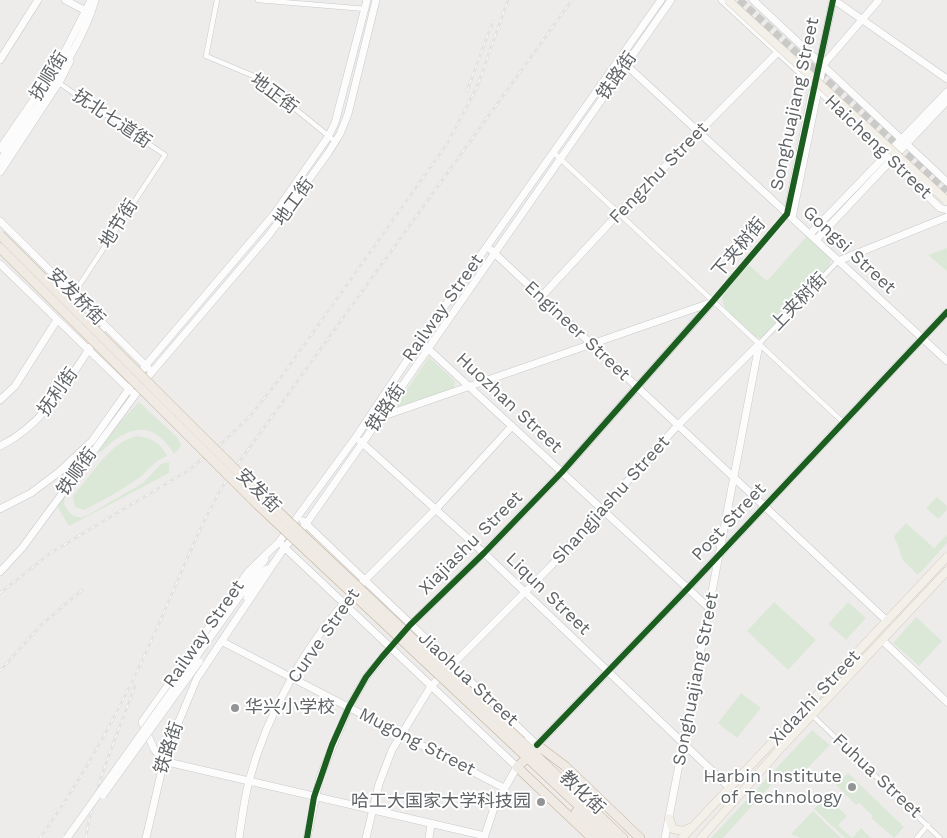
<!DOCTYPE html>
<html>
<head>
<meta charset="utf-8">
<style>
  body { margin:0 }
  canvas { display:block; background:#eeecea }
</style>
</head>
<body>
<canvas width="947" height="838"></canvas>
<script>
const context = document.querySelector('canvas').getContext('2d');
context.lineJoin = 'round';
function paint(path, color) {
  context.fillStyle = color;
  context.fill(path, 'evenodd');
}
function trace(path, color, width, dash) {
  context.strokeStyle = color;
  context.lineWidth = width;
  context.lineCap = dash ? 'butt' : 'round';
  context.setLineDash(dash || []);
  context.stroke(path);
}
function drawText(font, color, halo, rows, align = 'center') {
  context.font = font + ' "Work Sans","Noto Sans SC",sans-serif';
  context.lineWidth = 4;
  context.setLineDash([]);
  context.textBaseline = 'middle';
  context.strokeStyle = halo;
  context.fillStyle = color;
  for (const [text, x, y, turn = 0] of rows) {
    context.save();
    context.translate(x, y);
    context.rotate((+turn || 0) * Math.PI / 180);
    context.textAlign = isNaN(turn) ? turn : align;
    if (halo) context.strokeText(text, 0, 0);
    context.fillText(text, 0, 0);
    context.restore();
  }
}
paint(new Path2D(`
  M 807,236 L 828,255 L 831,261 L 828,268 L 765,335 L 761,338 L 755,338 C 744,328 715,309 724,291 C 729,281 742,273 749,265 L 767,281 Z
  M 947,248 L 947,271 L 928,255 Z
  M 429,357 L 455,381 L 454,390 L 393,410 Z
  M 139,402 L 178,438 L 181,446 L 174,454 C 152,418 127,426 101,452 L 99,451 L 119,423 Z
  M 138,436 C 152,438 161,443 167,456 C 153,461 148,472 136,480 C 120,491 102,501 84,510 L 75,507 L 73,496 C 91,476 111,440 138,436 Z
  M 169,462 L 169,473 L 69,526 L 57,506 L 65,497 L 64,504 C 69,514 75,520 86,516 L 143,483 L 161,464 Z
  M 937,497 L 947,506 L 947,510 L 938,519 L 926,508 Z
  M 906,523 L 934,548 L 947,535 L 947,543 L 918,575 L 903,560 L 894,536 Z
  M 774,602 L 816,640 L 788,670 L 747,631 Z
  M 848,602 L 866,618 L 846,640 L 828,624 Z
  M 916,617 L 942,641 L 919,666 L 893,643 Z
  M 741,693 L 761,708 L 737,738 L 718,723 Z
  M 812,730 L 830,745 L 791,785 L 780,775 L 723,838 L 711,838 Z
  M 848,773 L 904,827 L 894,838 L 871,818 L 873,816 L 859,803 L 856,805 L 836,785 Z
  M 826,796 L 847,816 L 838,825 L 852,838 L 861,828 L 871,838 L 845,838 L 814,809 Z
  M 813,811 L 841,838 L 800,838 L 791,834 Z`), '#dbe8d7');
trace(new Path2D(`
  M 739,0 L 947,191`), '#cacac9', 8, [8, 4]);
const street = new Path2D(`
  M 217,0 L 206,56 L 256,77 L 336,142
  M 258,0 L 366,9
  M 59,83 L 165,155 L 67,304
  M 553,152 L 844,423
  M 713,301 L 787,214
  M 759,344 L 838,261
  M 813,716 L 940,838
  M 917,838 L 928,825`);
const secondary = new Path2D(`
  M 65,0 L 86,11
  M 722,0 L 813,84 L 940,208 L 947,210
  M 753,0 L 947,182
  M 834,0 L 947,79
  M 0,60 L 38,0
  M 624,63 L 947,361
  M 819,66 L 833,0
  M 0,149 L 60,61 L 91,0
  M 0,161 C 32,112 79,56 95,0
  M 0,172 L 61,79 L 70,61
  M 787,214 L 812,93
  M 792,218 L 823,65 L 879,0
  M 0,221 L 148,368
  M 810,234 L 947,92
  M 816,240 L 947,101
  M 491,250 L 887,621
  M 838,261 L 947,217
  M 0,264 L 131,391
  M 541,297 L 618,214 L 778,52
  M 424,345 L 709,608
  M 0,400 L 15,386 L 57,320
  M 378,418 L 713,302
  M 360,441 L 484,553 L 729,787
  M 0,446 C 48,423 72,372 102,330
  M 0,509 L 31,493 L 59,472 L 92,441 L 146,365 L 275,213 L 328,137 L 335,123 L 367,0
  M 303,521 L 537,745 L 688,588 L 947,312
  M 282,545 L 517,767 L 495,805 L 484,838
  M 0,572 L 22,548 L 152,372 L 269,235 L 328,153 L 340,134 L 348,114 L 376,0
  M 362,583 L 436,509 L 512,426
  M 241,594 L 265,559
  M 245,596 L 267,569
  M 883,641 L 947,702
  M 223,642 L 504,788
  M 163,761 L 154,749 L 142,722 L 248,572 L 279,542 L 356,437 L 420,341 L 661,0
  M 163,761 L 485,836
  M 146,838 L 166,752 L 197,678 L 284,548 L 306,524 L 671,0
  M 239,838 C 242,819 244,800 249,781 C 267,713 307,642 355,591
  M 307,838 L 320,777 L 349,707 L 366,677 L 410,625 L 484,553 L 562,472 L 713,301
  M 366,838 L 379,784 L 392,750 L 431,686 L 551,566 L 678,425 L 759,344
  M 429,838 L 431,824
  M 665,838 L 759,345`);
const primary = new Path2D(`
  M 669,818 L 673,829 L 683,831 L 689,828
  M 682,838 L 947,557
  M 701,838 L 780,749 L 947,571`);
const highway = new Path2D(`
  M 522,742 L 623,838
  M 537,745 L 565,766 L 640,838
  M 518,749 L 613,838
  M 527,758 L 517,767 L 592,838
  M 576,812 L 603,838`);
trace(street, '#c9c9c9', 5.5);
trace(secondary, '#c8c9c9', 8);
trace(primary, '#d4c9ba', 9);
trace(highway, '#c3b19a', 10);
trace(street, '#fcfcfc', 4.5);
trace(secondary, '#fcfcfc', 7);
trace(primary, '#f3f0ea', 8);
trace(highway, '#efeae4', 9);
const rail = new Path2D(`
  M 467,91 L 493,21
  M 0,593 L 52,552 L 189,470 L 223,442 L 250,416 L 282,376 L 447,144 L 477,87 L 508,0
  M 0,671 L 40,626 L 82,590
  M 40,838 C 88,771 128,695 161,619 C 182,572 200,523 227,479 L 572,0
  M 86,838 C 94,786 117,736 135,686`);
trace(rail, '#e3e3e2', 3);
trace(rail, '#fff', 1, [4]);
const secondaryBridge = new Path2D(`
  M 103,795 L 199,662
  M 67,838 L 241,594`);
const primaryBridge = new Path2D(`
  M 728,0 L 946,200`);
const highwayBridge = new Path2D(`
  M 0,235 L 266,500 L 522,742
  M 0,248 L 258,505 L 518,749`);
trace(secondaryBridge, '#c8c9c9', 8, []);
trace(primaryBridge, '#d4c9ba', 9, []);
trace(highwayBridge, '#c3b19a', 10, []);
trace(secondaryBridge, '#fcfcfc', 7);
trace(primaryBridge, '#f3f0ea', 8);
trace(highwayBridge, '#efeae4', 9);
trace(new Path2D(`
  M 537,745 L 688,588 L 947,312
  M 307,838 L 314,797 L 332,745 L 349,707 L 366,677 L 382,657 L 410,625 L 484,553 L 562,472 L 713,301 L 787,214 L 833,0`), '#1b5e20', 6);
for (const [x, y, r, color] of [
  [235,708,5,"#929495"],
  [852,787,5,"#929495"],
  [541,802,5,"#929495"]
]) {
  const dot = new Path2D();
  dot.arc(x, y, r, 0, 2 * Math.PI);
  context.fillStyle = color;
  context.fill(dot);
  trace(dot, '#fff', 2);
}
drawText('18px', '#606467', '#fff', [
  ["抚顺街",49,76,-58],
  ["铁路街",617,76,-55],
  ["地正街",274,94,37],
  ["Songhuajiang Street",795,104,-78],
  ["抚北七道街",112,119,34],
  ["Haicheng Street",878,147,44],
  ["Fengzhu Street",659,173,-46],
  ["地工街",294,202,-54],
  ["地节街",119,224,-57],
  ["下夹树街",739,248,-50],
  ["Gongsi Street",849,250,43],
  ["安发桥街",76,297,45],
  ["上夹树街",799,302,-46],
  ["Railway Street",443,308,-55],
  ["Engineer Street",577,331,43],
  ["抚利街",58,392,-54],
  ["Huozhan Street",509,403,43],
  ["铁路街",386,408,-56],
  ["铁顺街",77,472,-54],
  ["安发街",258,491,45],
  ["Shangjiashu Street",611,500,-48],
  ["Post Street",729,522,-47],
  ["Xiajiashu Street",471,543,-45],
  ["Liqun Street",548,594,44],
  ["Railway Street",204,634,-55],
  ["Curve Street",324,636,-55],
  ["Jiaohua Street",468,679,43],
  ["Songhuajiang Street",696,679,-79],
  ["Xidazhi Street",815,698,-47],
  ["Mugong Street",417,742,27],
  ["铁路街",169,748,-71],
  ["Fuhua Street",877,776,43],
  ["教化街",582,793,43]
]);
drawText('18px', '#606467', '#fff', [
  ["华兴小学校",245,708,"left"],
  ["Harbin Institute",842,777],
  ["of Technology",842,798],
  ["哈工大国家大学科技园",531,802]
], 'right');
</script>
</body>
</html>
